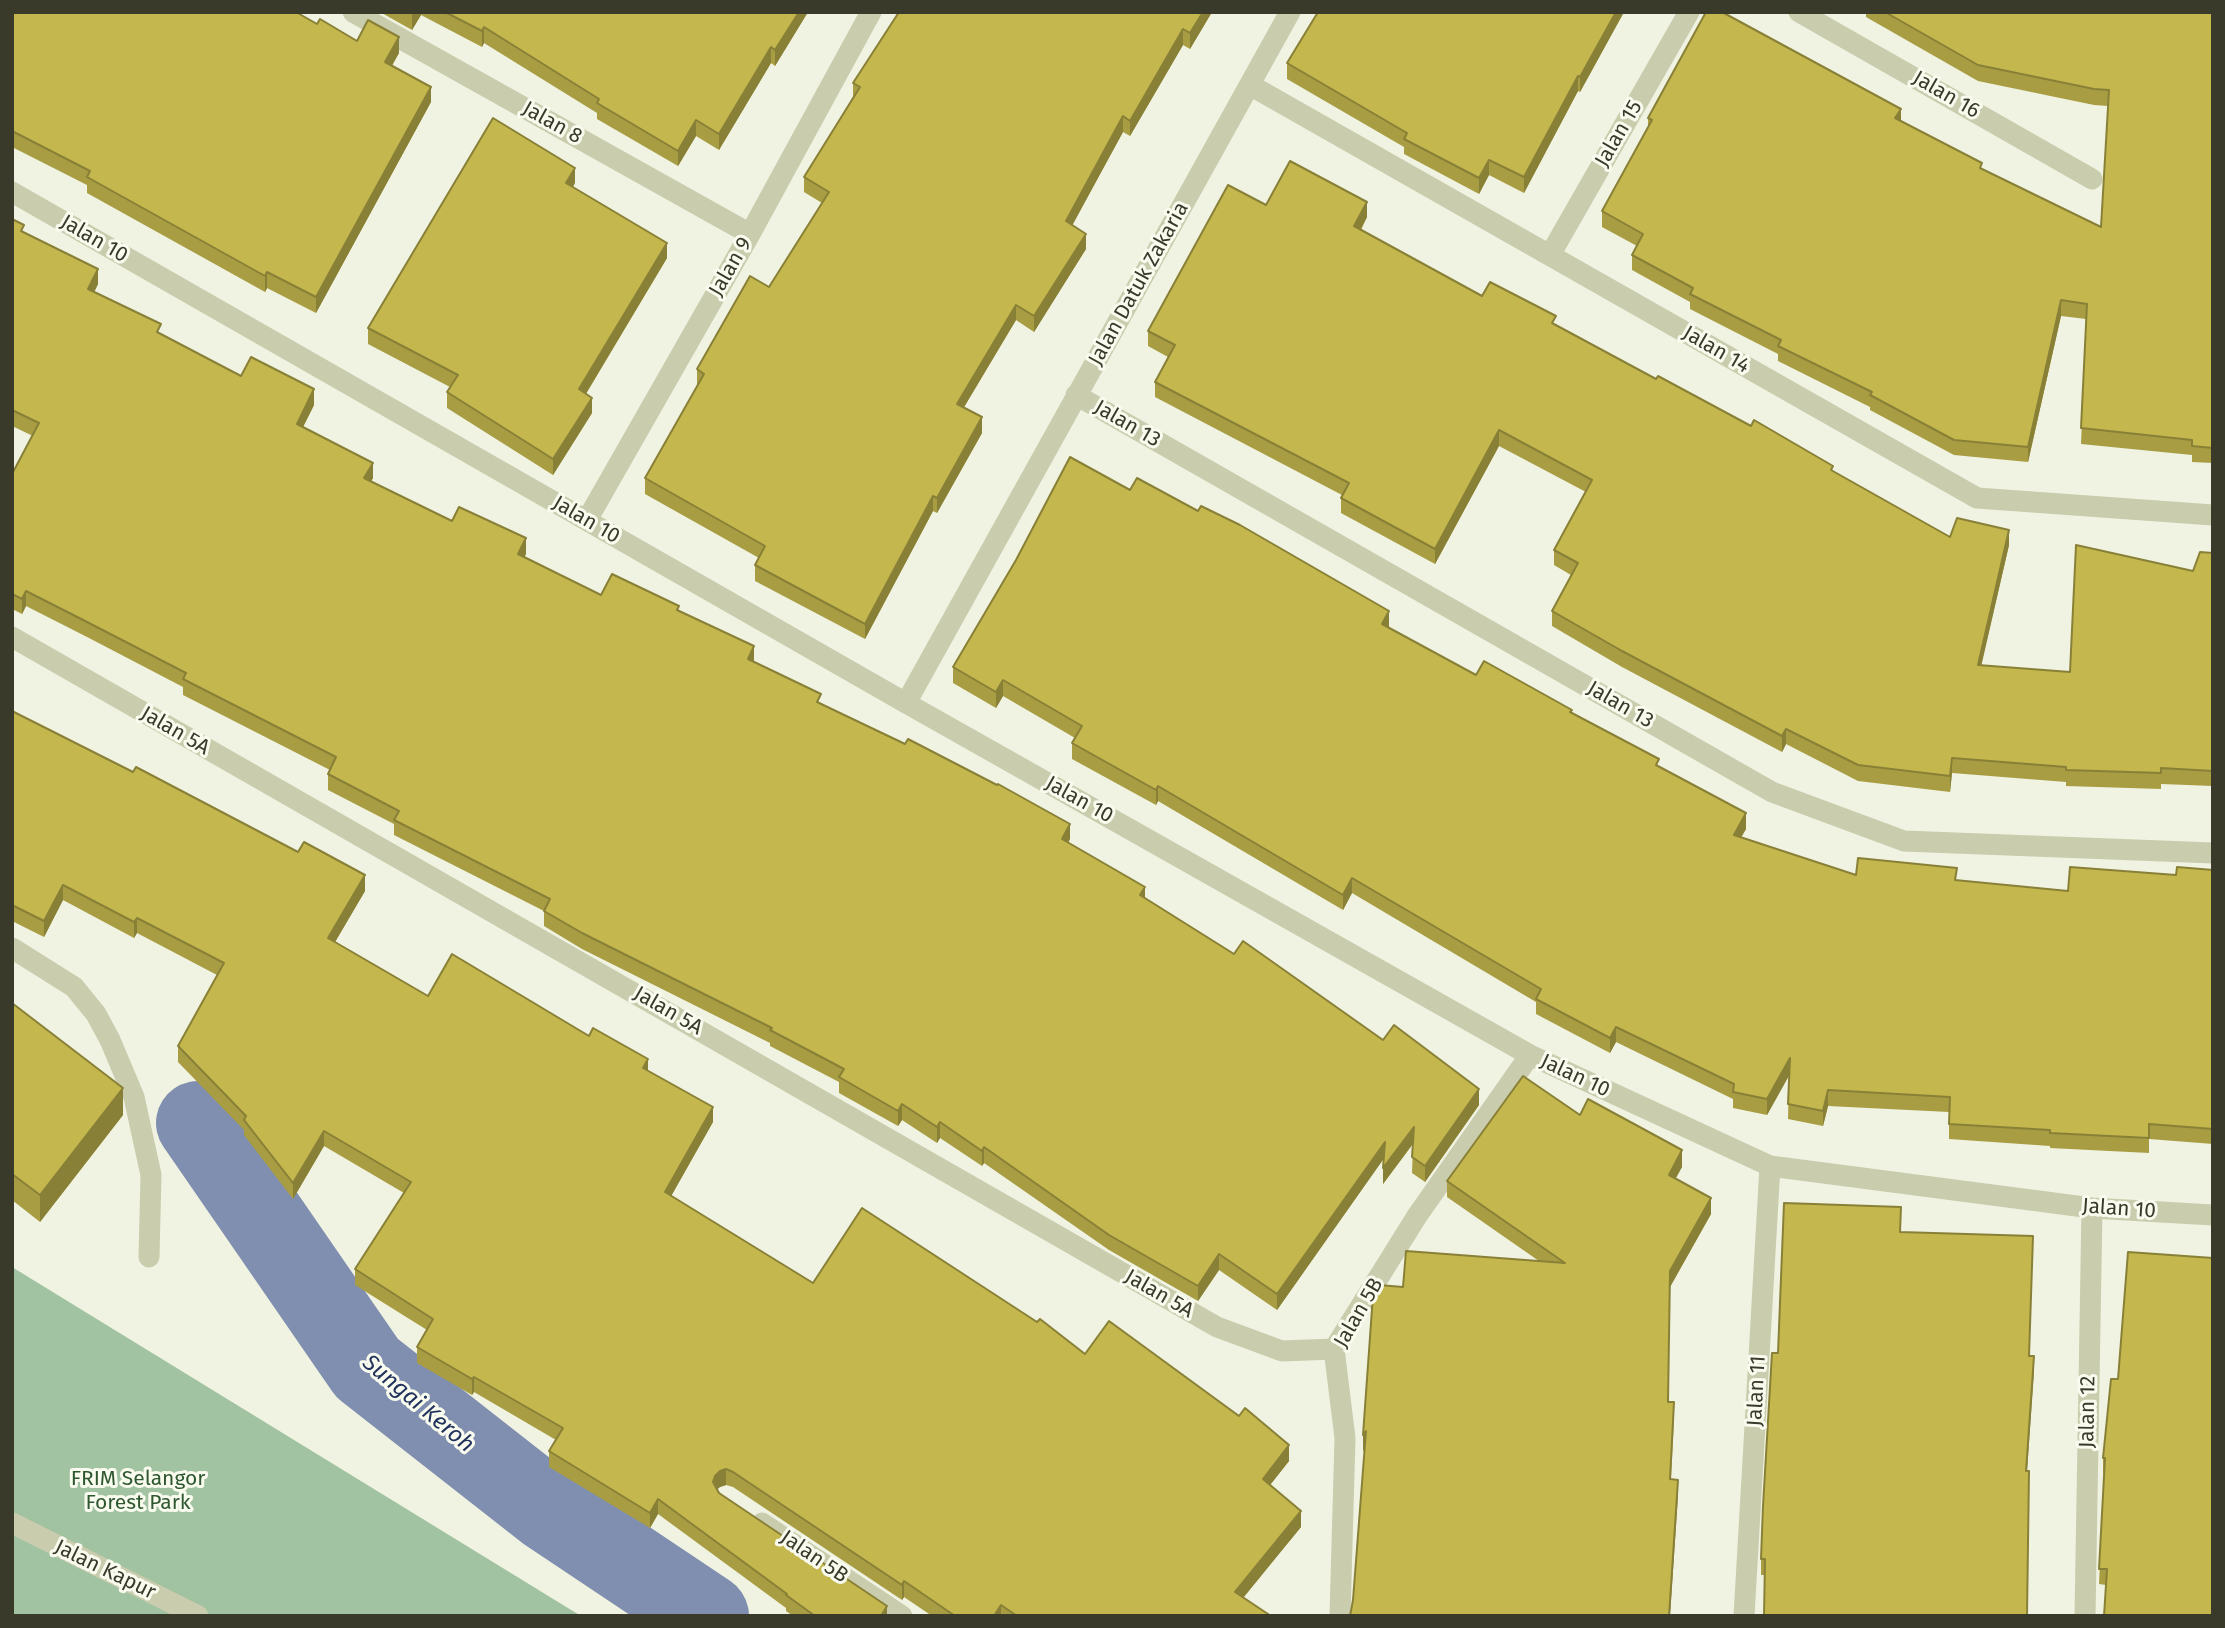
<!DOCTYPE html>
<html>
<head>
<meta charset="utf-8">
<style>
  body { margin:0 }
  #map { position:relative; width:2225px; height:1628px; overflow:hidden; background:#f0f3e1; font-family:"Fira Sans",sans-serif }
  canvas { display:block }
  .frame { position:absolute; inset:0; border:14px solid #3a3a2b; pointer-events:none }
</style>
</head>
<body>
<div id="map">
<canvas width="2225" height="1628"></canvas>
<div class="frame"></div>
</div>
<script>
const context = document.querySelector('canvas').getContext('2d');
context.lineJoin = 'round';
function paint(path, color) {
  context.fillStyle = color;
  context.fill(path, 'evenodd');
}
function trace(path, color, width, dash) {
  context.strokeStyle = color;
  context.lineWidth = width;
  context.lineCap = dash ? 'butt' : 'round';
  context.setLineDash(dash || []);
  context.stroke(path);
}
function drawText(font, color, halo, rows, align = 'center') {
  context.font = font + ' "Fira Sans",sans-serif';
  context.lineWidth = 6;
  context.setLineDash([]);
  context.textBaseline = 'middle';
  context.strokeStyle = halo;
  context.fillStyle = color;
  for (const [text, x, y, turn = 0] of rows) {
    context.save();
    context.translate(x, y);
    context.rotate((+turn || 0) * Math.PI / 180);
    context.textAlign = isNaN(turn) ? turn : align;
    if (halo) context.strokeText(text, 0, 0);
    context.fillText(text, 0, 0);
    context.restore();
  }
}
paint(new Path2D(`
  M 12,1267 L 581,1616 L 12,1616 Z`), '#a1c3a1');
trace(new Path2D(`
  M 198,1123 L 367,1368 L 547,1509 L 707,1616`), '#808fb0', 84);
trace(new Path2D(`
  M 12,948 L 74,987 L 96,1014 L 110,1040 L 134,1097 L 151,1175 L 149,1257`), '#c9ccad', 21);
trace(new Path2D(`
  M 353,12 L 750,234
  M 1799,12 L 2092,179
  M 1250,85 L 1977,498 L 2213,515
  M 12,192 L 906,703 L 1530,1055 L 1770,1166 L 2092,1208 L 2213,1215
  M 1550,255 L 1689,12
  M 1076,395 L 1772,792 L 1904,841 L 2213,853
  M 587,520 L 750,234 L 871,12
  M 12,637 L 1217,1327 L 1282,1351 L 1334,1349
  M 906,703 L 1290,12
  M 12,1523 L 198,1616
  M 762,1523 L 902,1616
  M 1340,1616 L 1345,1438 L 1334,1349 L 1417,1216 L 1530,1055
  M 1744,1616 L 1770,1166
  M 2085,1616 L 2092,1208`), '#c9ccad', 21);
paint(new Path2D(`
  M 12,12 L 317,24 L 357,41 L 399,53 L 392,66 L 431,102 L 316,313 L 267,288 L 265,292 L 87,193 L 87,185 L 12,147 Z
  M 380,12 L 808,12 L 775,66 L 771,63 L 719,150 L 696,136 L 678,166 L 597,119 L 597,113 L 484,43 L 482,47 L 421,15 L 412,30 Z
  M 899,12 L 1212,12 L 1190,49 L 1183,45 L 1130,136 L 1123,132 L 1072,225 L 1086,249 L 1034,332 L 1016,320 L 964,407 L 982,433 L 937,513 L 933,511 L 865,639 L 755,581 L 755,565 L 759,558 L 645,494 L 645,478 L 698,385 L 697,385 L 697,369 L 769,287 L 822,203 L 804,192 L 804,177 L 853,97 L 853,83 Z
  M 1318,12 L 1624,12 L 1580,92 L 1578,91 L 1524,193 L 1489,175 L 1479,194 L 1404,154 L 1404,147 L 1287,79 L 1287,63 Z
  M 1866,12 L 2213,12 L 2213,463 L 2192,462 L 2192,455 L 2081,444 L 2086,319 L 2061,316 L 2028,462 L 1954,455 L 1870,410 L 1870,407 L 1778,361 L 1778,354 L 1690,309 L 1690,302 L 1632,270 L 1632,255 L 1637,246 L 1602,227 L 1602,211 L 1648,128 L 1648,118 L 1901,121 L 1982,169 L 2101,227 L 2108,106 L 2094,105 L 1978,81 L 1866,17 Z
  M 575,183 L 573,187 L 667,258 L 586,394 L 592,413 L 553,475 L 447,408 L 447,392 L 450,387 L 368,344 L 368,328 Z
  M 1266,205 L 1367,217 L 1361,230 L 1482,296 L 1556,325 L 1656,379 L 1833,471 L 1950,537 L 2009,545 L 1981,665 L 2070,672 L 2193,571 L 2213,553 L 2213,786 L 2161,784 L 2161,789 L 2066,786 L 2066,782 L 1952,773 L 1950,792 L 1858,781 L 1786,744 L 1782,752 L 1622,667 L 1552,626 L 1552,611 L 1571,575 L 1554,565 L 1554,550 L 1586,492 L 1499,446 L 1435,564 L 1341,513 L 1341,498 L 1342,495 L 1155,397 L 1155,382 L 1168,357 L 1148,346 L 1148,331 Z
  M 12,219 L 24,233 L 98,284 L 94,292 L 161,334 L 241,376 L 314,405 L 303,427 L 373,478 L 371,481 L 452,521 L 526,554 L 524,557 L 601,595 L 679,611 L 754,662 L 821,703 L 1070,839 L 1068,843 L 1145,898 L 1234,954 L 1383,1040 L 1479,1105 L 1425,1182 L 1412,1173 L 1413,1144 L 1383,1184 L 1383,1159 L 1277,1310 L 1219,1270 L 1198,1301 L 1109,1250 L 984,1163 L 982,1166 L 940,1138 L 937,1143 L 902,1120 L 898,1126 L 839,1093 L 839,1082 L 770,1046 L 770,1043 L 582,949 L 544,926 L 544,911 L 394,835 L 394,824 L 328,790 L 328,774 L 330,770 L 183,695 L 183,687 L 89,638 L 26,606 L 22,614 L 12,609 L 12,474 L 33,436 L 12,426 Z
  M 1130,490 L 1389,626 L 1388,628 L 1476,675 L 1572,713 L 1659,767 L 1746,829 L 1741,837 L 1856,875 L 1957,880 L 2068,891 L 2213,870 L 2213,1144 L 2149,1139 L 2149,1153 L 2050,1148 L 2050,1146 L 1949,1139 L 1949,1112 L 1828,1106 L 1823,1126 L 1788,1119 L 1789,1075 L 1767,1115 L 1733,1108 L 1733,1099 L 1616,1042 L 1610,1053 L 1536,1014 L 1536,1002 L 1352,893 L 1343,910 L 1158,801 L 1156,805 L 1072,759 L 1072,743 L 1075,738 L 1003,696 L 996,708 L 953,683 L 953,667 Z
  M 12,711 L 365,891 L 335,942 L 428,996 L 648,1071 L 713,1122 L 671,1196 L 813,1283 L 1085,1354 L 1289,1461 L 1270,1485 L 1301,1527 L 1243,1597 L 1271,1616 L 932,1616 L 904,1597 L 902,1600 L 733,1487 L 726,1485 L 720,1487 L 717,1489 L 719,1493 L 887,1616 L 793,1616 L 786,1611 L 786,1608 L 658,1514 L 650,1528 L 549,1467 L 549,1451 L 556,1440 L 474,1392 L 472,1395 L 417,1363 L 417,1347 L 427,1330 L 355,1285 L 355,1269 L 404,1193 L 324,1146 L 293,1199 L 244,1135 L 244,1130 L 178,1062 L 178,1046 L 217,975 L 137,933 L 134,938 L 63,900 L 44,937 L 12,921 Z
  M 12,1003 L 123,1115 L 40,1222 L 12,1200 Z
  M 1580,1115 L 1682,1167 L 1675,1178 L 1711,1214 L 1670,1287 L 1668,1402 L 1674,1419 L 1671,1479 L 1678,1496 L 1353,1600 L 1365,1449 L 1363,1451 L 1403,1287 L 1539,1261 L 1447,1197 L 1447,1181 Z
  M 1900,1232 L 2030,1356 L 2034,1372 L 1765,1575 L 1761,1575 L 1761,1559 L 1778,1353 Z
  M 2118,1379 L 2106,1585 L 2099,1584 L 2104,1473 L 2103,1473 L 2103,1458 Z`), '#a99d43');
paint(new Path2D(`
  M 414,12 L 421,12 L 421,15 L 412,30 L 412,15 Z
  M 799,12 L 808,12 L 775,66 L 775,50 Z
  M 1203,12 L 1212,12 L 1190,49 L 1190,33 Z
  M 1616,12 L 1624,12 L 1580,92 L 1580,77 Z
  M 484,27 L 484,43 L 482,47 L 482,31 Z
  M 1183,29 L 1183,45 L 1130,136 L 1130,121 Z
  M 399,37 L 399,53 L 385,77 L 385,62 Z
  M 771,47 L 771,63 L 719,150 L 719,134 Z
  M 1578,76 L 1578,91 L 1524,193 L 1524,177 Z
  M 431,87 L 431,102 L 316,313 L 316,297 Z
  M 1901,109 L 1901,124 L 1895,118 Z
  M 1123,116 L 1123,132 L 1066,237 L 1066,221 Z
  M 696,120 L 696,136 L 678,166 L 678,151 Z
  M 1489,160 L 1489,175 L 1479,194 L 1479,178 Z
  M 575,168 L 575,183 L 566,198 L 566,183 Z
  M 1367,202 L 1367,217 L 1354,242 L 1354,226 Z
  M 1086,234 L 1086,249 L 1034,332 L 1034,316 Z
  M 667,243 L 667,258 L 579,405 L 579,389 Z
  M 98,269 L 98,284 L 88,305 L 88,289 Z
  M 267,272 L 267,288 L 265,292 L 265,276 Z
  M 2061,300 L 2061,316 L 2028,462 L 2028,447 Z
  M 1016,305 L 1016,320 L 957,419 L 957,404 Z
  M 314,389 L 314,405 L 297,439 L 297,424 Z
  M 592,398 L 592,413 L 553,475 L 553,459 Z
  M 982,417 L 982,433 L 937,513 L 937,498 Z
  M 1499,430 L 1499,446 L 1435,564 L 1435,549 Z
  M 373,463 L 373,478 L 364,494 L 364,478 Z
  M 933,496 L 933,511 L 865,639 L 865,624 Z
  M 2009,530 L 2009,545 L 1978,680 L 1978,665 Z
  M 526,538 L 526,554 L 518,570 L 518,554 Z
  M 26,591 L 26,606 L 22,614 L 22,599 Z
  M 1389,611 L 1389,626 L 1382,640 L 1382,624 Z
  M 754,646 L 754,661 L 748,675 L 748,659 Z
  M 1003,680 L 1003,696 L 996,708 L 996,692 Z
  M 1786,729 L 1786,744 L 1782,752 L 1782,736 Z
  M 1952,758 L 1952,773 L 1950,792 L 1950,776 Z
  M 1158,786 L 1158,801 L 1156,805 L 1156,790 Z
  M 1746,813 L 1746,829 L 1734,850 L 1734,835 Z
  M 1070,824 L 1070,839 L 1062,854 L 1062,839 Z
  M 365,875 L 365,891 L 328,954 L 328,938 Z
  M 1352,878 L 1352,893 L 1343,910 L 1343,895 Z
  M 63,885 L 63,900 L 44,937 L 44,921 Z
  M 1145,887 L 1145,902 L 1140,895 Z
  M 137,918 L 137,933 L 134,938 L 134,922 Z
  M 1616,1027 L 1616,1042 L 1610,1053 L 1610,1038 Z
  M 1790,1058 L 1790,1074 L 1767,1115 L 1767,1099 Z
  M 648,1059 L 648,1074 L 643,1068 Z
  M 123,1088 L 123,1115 L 40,1222 L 40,1195 Z
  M 1479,1089 L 1479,1105 L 1425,1182 L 1425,1166 Z
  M 1828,1090 L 1828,1106 L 1823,1126 L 1823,1111 Z
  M 902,1104 L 902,1120 L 898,1126 L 898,1111 Z
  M 713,1107 L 713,1122 L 665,1207 L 665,1192 Z
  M 940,1122 L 940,1138 L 937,1143 L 937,1127 Z
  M 1414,1127 L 1414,1142 L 1383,1184 L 1383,1168 Z
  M 324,1131 L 324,1146 L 293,1199 L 293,1183 Z
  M 1385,1142 L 1385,1157 L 1277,1310 L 1277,1294 Z
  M 984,1147 L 984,1163 L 982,1166 L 982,1151 Z
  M 1682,1150 L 1682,1167 L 1669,1191 L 1669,1175 Z
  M 1711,1198 L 1711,1214 L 1670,1287 L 1670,1271 Z
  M 1219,1254 L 1219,1270 L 1198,1301 L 1198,1286 Z
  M 2034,1356 L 2034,1372 L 2026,1486 L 2026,1471 Z
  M 474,1377 L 474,1392 L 472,1395 L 472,1379 Z
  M 1366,1431 L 1366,1447 L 1363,1451 L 1363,1435 Z
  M 1289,1445 L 1289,1461 L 1263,1494 L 1263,1479 Z
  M 726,1469 L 726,1485 L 720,1487 L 715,1491 L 713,1482 L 715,1476 L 720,1471 Z
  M 1678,1480 L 1678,1496 L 1670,1616 L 1669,1616 Z
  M 658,1499 L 658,1514 L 650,1528 L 650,1513 Z
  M 1301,1511 L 1301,1527 L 1235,1608 L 1235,1592 Z
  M 904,1581 L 904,1597 L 902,1600 L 902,1585 Z
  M 1001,1605 L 1001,1616 L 994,1616 Z
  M 887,1606 L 887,1616 L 881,1616 Z`), '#898037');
const building = new Path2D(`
  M 12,12 L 296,12 L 317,24 L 320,19 L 357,41 L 368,20 L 399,37 L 385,62 L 431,87 L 316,297 L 267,272 L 265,276 L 87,177 L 90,171 L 12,131 Z
  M 445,12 L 799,12 L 775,50 L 771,47 L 719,134 L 696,120 L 678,151 L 597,103 L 599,99 L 484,27 L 482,31 Z
  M 899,12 L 1203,12 L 1190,33 L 1183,29 L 1130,121 L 1123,116 L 1066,221 L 1086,234 L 1034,316 L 1016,305 L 957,404 L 982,417 L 937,498 L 933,496 L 865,624 L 755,565 L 765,546 L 645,478 L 704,374 L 697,369 L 750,276 L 769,287 L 829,192 L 804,177 L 860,87 L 853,83 Z
  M 1318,12 L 1616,12 L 1580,77 L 1578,76 L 1524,177 L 1489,160 L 1479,178 L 1404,139 L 1407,133 L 1287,63 Z
  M 1706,12 L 1722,12 L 1901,109 L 1895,118 L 1982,163 L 1980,168 L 2101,227 L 2109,90 L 2094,89 L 1978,65 L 1885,12 L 2213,12 L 2213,448 L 2192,446 L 2192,440 L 2081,428 L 2087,304 L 2061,300 L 2028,447 L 1954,440 L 1870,395 L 1872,392 L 1778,346 L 1781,340 L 1690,294 L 1693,288 L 1632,255 L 1643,234 L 1602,211 L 1652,120 L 1648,118 Z
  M 493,118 L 575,168 L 566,183 L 667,243 L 579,389 L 592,398 L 553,459 L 447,392 L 458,375 L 368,328 Z
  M 1290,161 L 1367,202 L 1354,226 L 1482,296 L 1490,282 L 1556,316 L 1552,323 L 1656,379 L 1658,376 L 1751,426 L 1754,420 L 1833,466 L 1831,470 L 1950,537 L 1957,518 L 2009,530 L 1978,665 L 2070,672 L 2076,545 L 2193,571 L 2200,552 L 2213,553 L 2213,771 L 2161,768 L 2161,773 L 2066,770 L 2066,767 L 1952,758 L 1950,776 L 1858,765 L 1786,729 L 1782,736 L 1622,651 L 1552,611 L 1578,563 L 1554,550 L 1592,480 L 1499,430 L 1435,549 L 1341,498 L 1349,483 L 1155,382 L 1175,345 L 1148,331 L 1228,185 L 1266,205 Z
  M 12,219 L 24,225 L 21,231 L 98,269 L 88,289 L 161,324 L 157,332 L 241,376 L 251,357 L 314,389 L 297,424 L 373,463 L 364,478 L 452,521 L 459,507 L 526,538 L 518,554 L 601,595 L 612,574 L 679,606 L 677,610 L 754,646 L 748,659 L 821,694 L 817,702 L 905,744 L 908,739 L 997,785 L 998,784 L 1070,824 L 1062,839 L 1145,887 L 1140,895 L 1234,954 L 1243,941 L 1383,1040 L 1394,1025 L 1479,1089 L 1425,1166 L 1412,1157 L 1414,1127 L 1383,1168 L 1385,1142 L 1277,1294 L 1219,1254 L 1198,1286 L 1109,1235 L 984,1147 L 982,1151 L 940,1122 L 937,1127 L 902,1104 L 898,1111 L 839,1077 L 844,1069 L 770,1030 L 772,1028 L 582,933 L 544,911 L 550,899 L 394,820 L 399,811 L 328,774 L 336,757 L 183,679 L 186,673 L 89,623 L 26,591 L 22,599 L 12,594 L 12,474 L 39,423 L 12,410 Z
  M 1070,457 L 1130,490 L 1137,478 L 1198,511 L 1201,506 L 1240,525 L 1389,611 L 1382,624 L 1476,675 L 1484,661 L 1572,710 L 1570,712 L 1659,759 L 1656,765 L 1746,813 L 1734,835 L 1856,875 L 1858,858 L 1957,868 L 1955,880 L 2068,891 L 2070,867 L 2176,875 L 2177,867 L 2213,870 L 2213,1129 L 2149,1124 L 2149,1138 L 2050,1133 L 2050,1130 L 1949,1124 L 1950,1097 L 1828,1090 L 1823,1111 L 1788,1104 L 1790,1058 L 1767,1099 L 1733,1092 L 1734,1084 L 1616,1027 L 1610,1038 L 1536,999 L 1541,989 L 1352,878 L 1343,895 L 1158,786 L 1156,790 L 1072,743 L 1082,726 L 1003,680 L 996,692 L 953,667 L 1016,560 Z
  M 12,711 L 133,772 L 136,767 L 298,852 L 304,842 L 365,875 L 328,938 L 428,996 L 452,954 L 589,1036 L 593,1028 L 648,1059 L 643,1068 L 713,1107 L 665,1192 L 813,1283 L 862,1208 L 1037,1322 L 1040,1319 L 1085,1354 L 1109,1321 L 1239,1416 L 1245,1408 L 1289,1445 L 1263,1479 L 1301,1511 L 1235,1592 L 1271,1616 L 1017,1616 L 1001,1605 L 994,1616 L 955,1616 L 904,1581 L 902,1585 L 733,1472 L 726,1469 L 720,1471 L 715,1476 L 713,1482 L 719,1493 L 887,1606 L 881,1616 L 815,1616 L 786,1595 L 787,1594 L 658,1499 L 650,1513 L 549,1451 L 563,1428 L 474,1377 L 472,1379 L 417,1347 L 433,1319 L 355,1269 L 411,1182 L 324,1131 L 293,1183 L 244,1120 L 246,1116 L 178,1046 L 224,963 L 137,918 L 134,922 L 63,885 L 44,921 L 12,905 Z
  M 12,1003 L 123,1088 L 40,1195 L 12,1174 Z
  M 1523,1076 L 1580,1115 L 1588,1099 L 1682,1150 L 1669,1175 L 1711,1198 L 1670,1271 L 1668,1402 L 1674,1402 L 1670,1479 L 1678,1480 L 1669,1616 L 1350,1616 L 1353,1600 L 1366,1431 L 1363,1435 L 1373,1295 L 1379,1285 L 1403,1287 L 1406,1251 L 1565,1263 L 1447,1181 Z
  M 1784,1203 L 1901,1207 L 1900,1232 L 2033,1236 L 2029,1356 L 2034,1356 L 2026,1471 L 2029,1471 L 2027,1616 L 1764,1616 L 1765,1559 L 1761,1559 L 1763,1506 L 1772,1353 L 1778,1353 Z
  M 2128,1252 L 2213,1258 L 2213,1616 L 2104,1616 L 2107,1569 L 2099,1569 L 2105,1458 L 2103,1458 L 2111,1379 L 2118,1379 Z`);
paint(building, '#c4b74e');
trace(building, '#898037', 2);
drawText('21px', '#3a3a2b', '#f8fbee', [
  ["Jalan 16",1946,95,30],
  ["Jalan 8",552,123,29],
  ["Jalan 15",1619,134,-60],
  ["Jalan 10",94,239,30],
  ["Jalan 9",731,267,-60],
  ["Jalan Datuk Zakaria",1139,284,-61],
  ["Jalan 14",1716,350,30],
  ["Jalan 13",1127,424,30],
  ["Jalan 10",586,520,30],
  ["Jalan 13",1620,705,30],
  ["Jalan 5A",175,731,30],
  ["Jalan 10",1079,800,29],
  ["Jalan 5A",668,1011,30],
  ["Jalan 10",1575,1076,25],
  ["Jalan 10",2119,1209,4],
  ["Jalan 5A",1159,1294,30],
  ["Jalan 5B",1359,1313,-60],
  ["Jalan 11",1757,1391,-87],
  ["Jalan 12",2088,1412,-89],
  ["Jalan 5B",814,1557,34],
  ["Jalan Kapur",105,1570,26]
]);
drawText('21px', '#2f5830', '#f8fbee', [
  ["FRIM Selangor",138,1479],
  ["Forest Park",138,1503]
]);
drawText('italic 23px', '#21325c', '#f8fbee', [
  ["Sungai Keroh",418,1404,40]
]);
</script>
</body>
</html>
